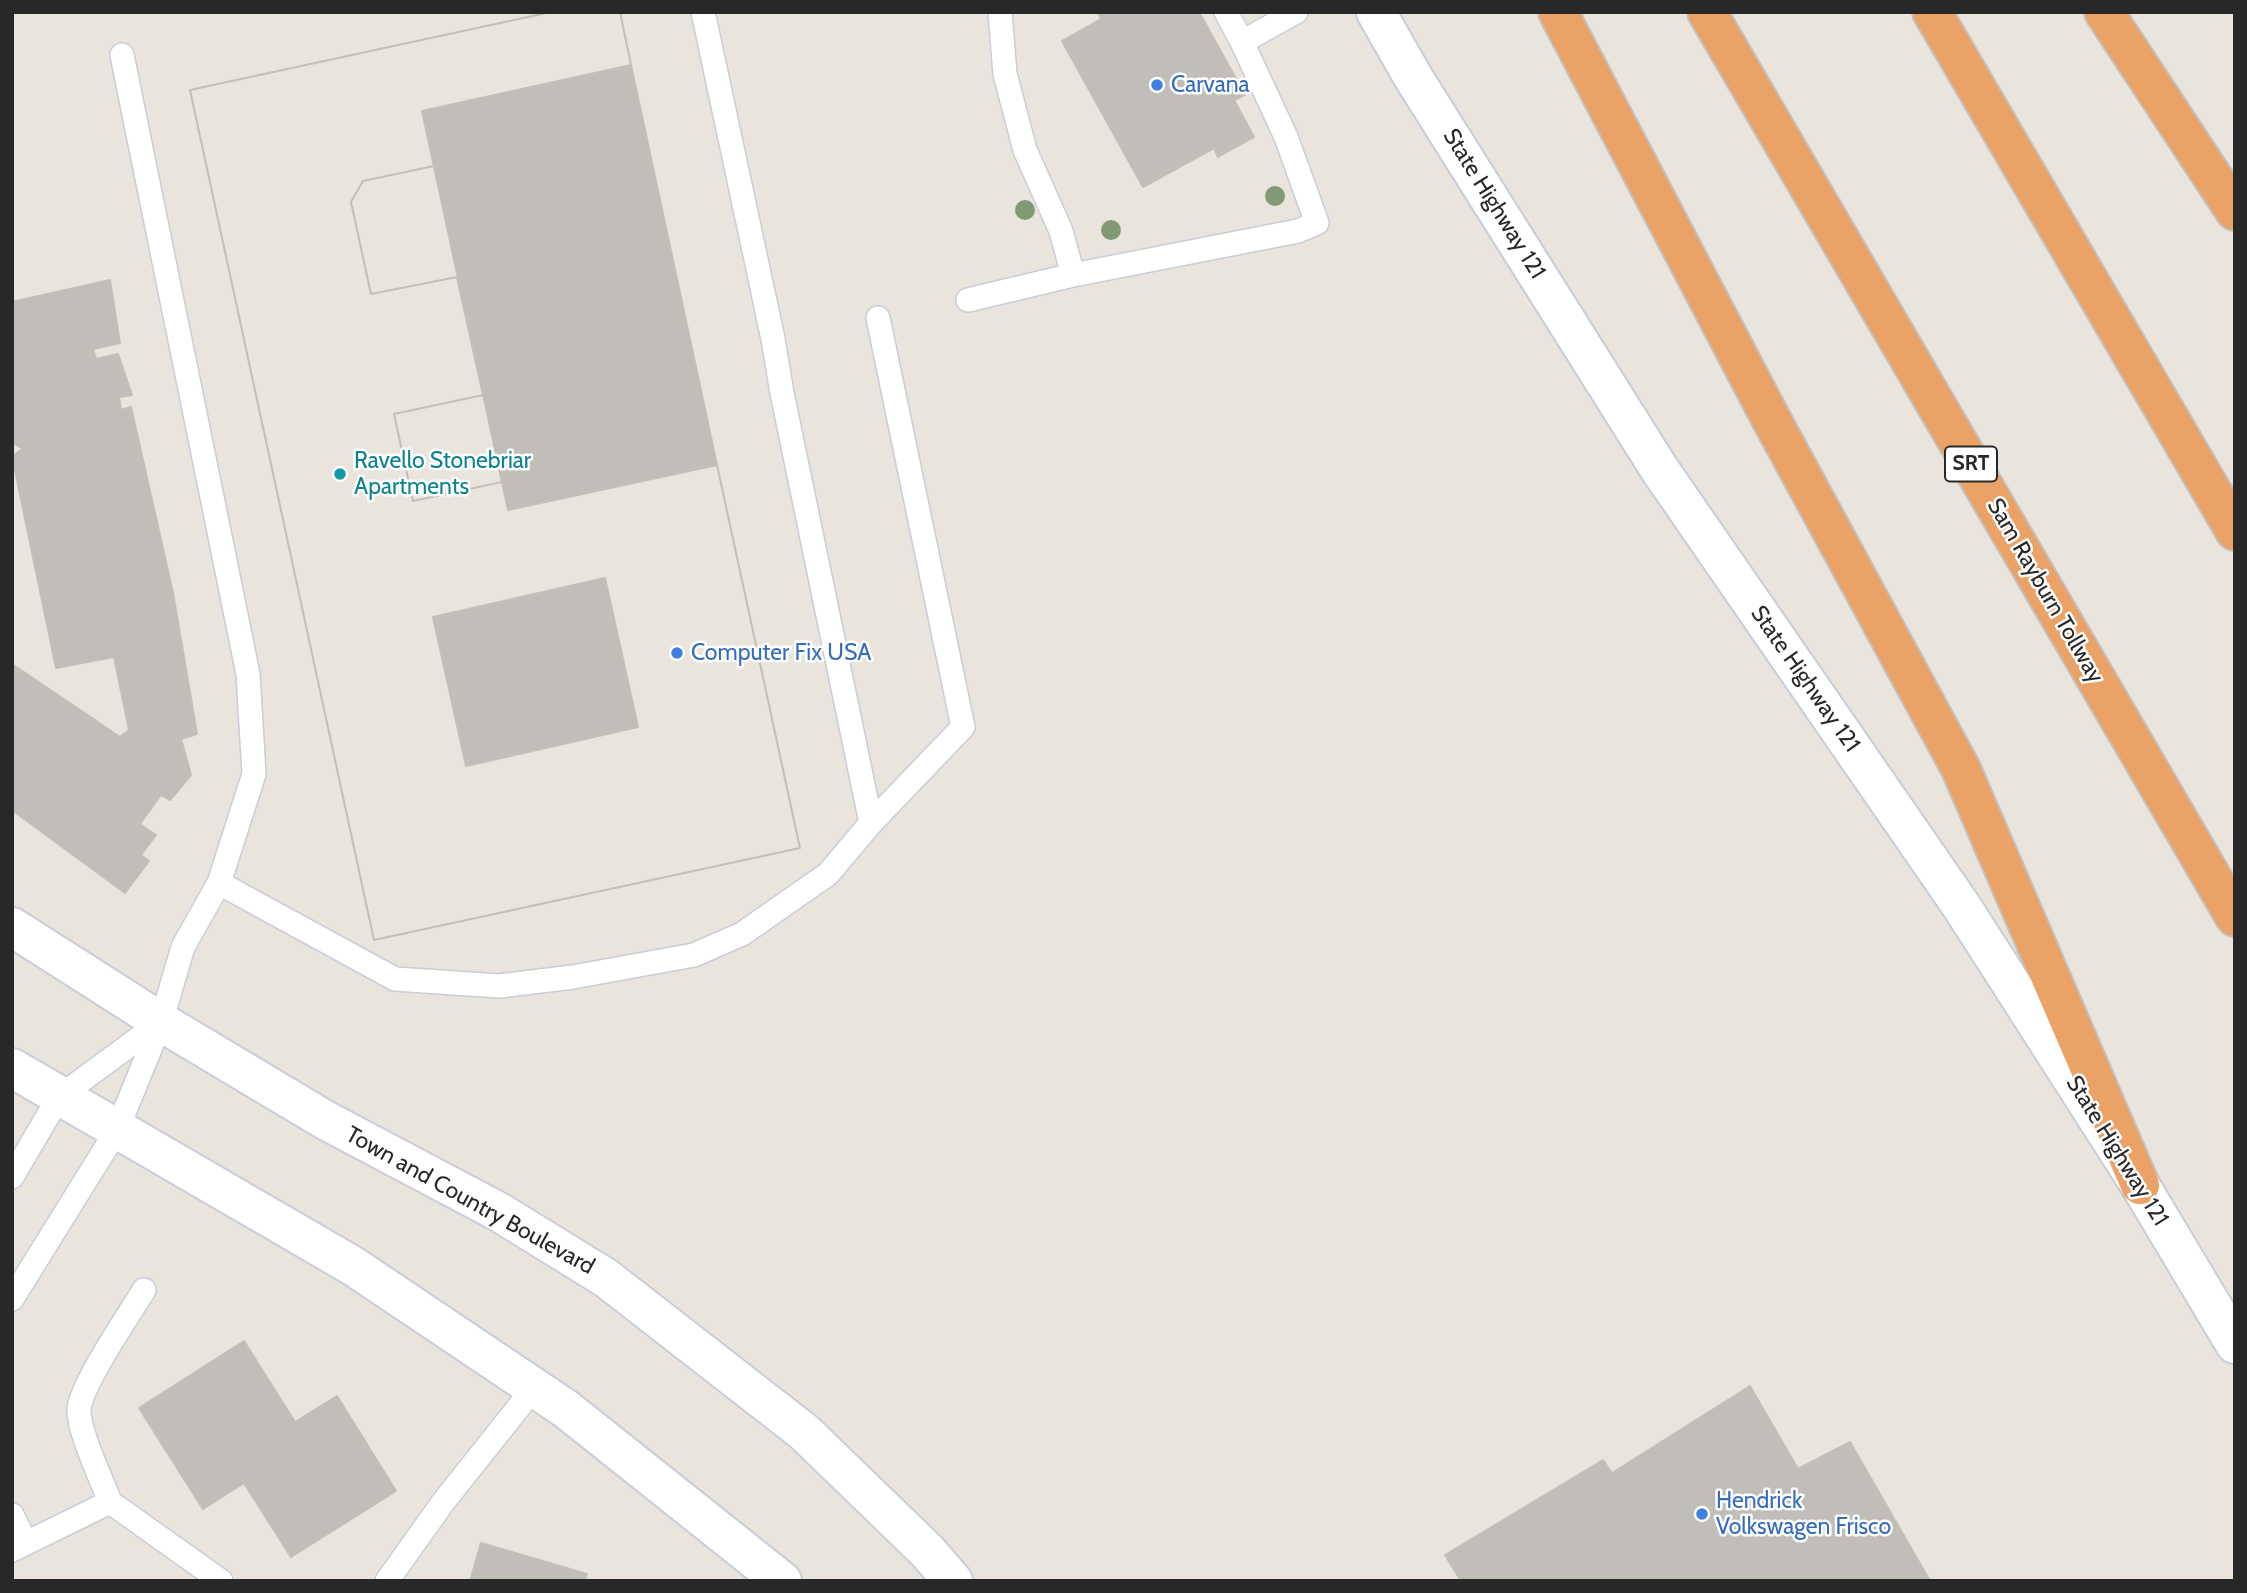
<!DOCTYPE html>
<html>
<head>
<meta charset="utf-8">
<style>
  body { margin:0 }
  #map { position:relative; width:2247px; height:1593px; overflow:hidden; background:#e9e4dc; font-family:Cabin,sans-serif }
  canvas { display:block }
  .frame { position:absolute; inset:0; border:14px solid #282828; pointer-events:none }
</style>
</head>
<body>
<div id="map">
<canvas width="2247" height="1593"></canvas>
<div class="frame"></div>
</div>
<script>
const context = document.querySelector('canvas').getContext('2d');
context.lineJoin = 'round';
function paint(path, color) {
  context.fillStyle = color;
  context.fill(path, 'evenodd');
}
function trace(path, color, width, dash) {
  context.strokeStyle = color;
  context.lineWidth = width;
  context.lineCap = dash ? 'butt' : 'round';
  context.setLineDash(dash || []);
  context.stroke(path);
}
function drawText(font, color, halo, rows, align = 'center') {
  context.font = font + ' Cabin,sans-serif';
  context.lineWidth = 5;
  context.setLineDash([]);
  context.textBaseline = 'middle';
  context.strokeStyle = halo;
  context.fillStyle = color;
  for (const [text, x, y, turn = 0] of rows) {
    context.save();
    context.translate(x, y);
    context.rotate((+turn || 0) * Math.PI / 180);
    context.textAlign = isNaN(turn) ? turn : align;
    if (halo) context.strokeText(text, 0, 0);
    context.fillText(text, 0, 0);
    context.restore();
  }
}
const building = new Path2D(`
  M 551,12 L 620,12 L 631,65 L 422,111 L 434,166 L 363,181 L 351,202 L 371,294 L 457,277 L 483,395 L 394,414 L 413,501 L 502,482 L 508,510 L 717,465 L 800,848 L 374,940 L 190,90 ZM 605,578 L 638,727 L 466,766 L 433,617 Z
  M 551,12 L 620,12 L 631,65 L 422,111 L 434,166 L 363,181 L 351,202 L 371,294 L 457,277 L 483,395 L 394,414 L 413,501 L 502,482 L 508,510 L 717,465 L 800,848 L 374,940 L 190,90 Z
  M 1098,12 L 1199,12 L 1245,95 L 1234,100 L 1254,137 L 1218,157 L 1214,148 L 1143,187 L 1062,41 L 1101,19 Z
  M 631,65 L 717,465 L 508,510 L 422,111 Z
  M 110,280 L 120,343 L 93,349 L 96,359 L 118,354 L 132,395 L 119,397 L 121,410 L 131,407 L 173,593 L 197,734 L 181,739 L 191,775 L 170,800 L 161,795 L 140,824 L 156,835 L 141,855 L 149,861 L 125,893 L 12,810 L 12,664 L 120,737 L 129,730 L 114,657 L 56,668 L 12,456 L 23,449 L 12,442 L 12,302 Z
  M 244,1341 L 295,1422 L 337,1396 L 396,1491 L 291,1557 L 244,1483 L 203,1509 L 139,1408 Z
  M 1750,1386 L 1798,1469 L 1850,1442 L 1930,1581 L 1461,1581 L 1445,1555 L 1603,1460 L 1612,1473 Z
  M 481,1543 L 587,1574 L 585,1581 L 470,1581 Z`);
paint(building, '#c1bdb8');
trace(building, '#c4bfb6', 2);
const lane = new Path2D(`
  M 703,12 L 773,339 L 782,393 L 871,823
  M 1226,12 L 1242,42 L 1296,12
  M 1073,275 L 1298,231 L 1317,223 L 1286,137 L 1242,42
  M 968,300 L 1073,275 L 1061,231 L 1025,150 L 1005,74 L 1000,12
  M 219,883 L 395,979 L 499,986 L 573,977 L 694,955 L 742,934 L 828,874 L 871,823 L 963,727 L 878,318
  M 12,1177 L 59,1097 L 161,1022
  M 12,1299 L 117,1130 L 161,1022 L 183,947 L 219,883 L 254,774 L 248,674 L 122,55
  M 110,1502 C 102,1480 78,1431 79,1409 C 82,1383 129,1315 144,1290
  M 12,1515 L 26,1543
  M 12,1550 L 110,1502 L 221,1581
  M 387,1581 L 444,1501 L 534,1388`);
const secondary = new Path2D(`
  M 1376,12 L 1413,77 L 1660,470 L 1962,907 L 2140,1185 L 2235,1344
  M 12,927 L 161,1022 L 325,1120 L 499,1212 L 606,1278 L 804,1432 L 927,1551 L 953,1581
  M 12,1068 L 353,1266 L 566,1409 L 782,1581`);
const highway = new Path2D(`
  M 1558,12 L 1770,417 L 1961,769 L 2140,1185
  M 1707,12 L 2235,917
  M 1932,12 L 2235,531
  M 2104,12 L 2235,211`);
trace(lane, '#cacdd8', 26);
trace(secondary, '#cacdd8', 42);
trace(highway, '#c3c3c3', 42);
trace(lane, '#fff', 23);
trace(secondary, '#fff', 38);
trace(highway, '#eaa266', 38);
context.fillStyle = '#829976';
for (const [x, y] of [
  [1275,196],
  [1025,210],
  [1111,230]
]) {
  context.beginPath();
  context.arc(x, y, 10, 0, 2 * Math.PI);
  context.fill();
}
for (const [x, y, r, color] of [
  [1157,85,7,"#3f7fe0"],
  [340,474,7,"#0f9aa8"],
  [677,653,7,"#3f7fe0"],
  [1702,1514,7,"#3f7fe0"]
]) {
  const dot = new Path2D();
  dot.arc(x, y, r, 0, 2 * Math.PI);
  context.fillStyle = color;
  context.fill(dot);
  trace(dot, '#fff', 2.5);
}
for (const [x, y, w] of [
  [1971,464,52]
]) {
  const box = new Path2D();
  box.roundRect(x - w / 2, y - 17.5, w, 35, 5);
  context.fillStyle = '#fff';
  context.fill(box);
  trace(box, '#282828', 2);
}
drawText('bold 21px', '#282828', null, [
  ["SRT",1971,464]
]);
drawText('23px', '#366cbe', '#fff', [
  ["Carvana",1171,85],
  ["Computer Fix USA",691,653],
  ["Hendrick",1716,1501],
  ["Volkswagen Frisco",1716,1527]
], 'left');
drawText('23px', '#282828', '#fff', [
  ["State Highway 121",1494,204,58],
  ["Sam Rayburn Tollway",2045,591,60],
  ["State Highway 121",1805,679,55],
  ["State Highway 121",2117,1151,58],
  ["Town and Country Boulevard",470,1201,29]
]);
drawText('23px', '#0d838f', '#fff', [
  ["Ravello Stonebriar",354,461],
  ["Apartments",354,487]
], 'left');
</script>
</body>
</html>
